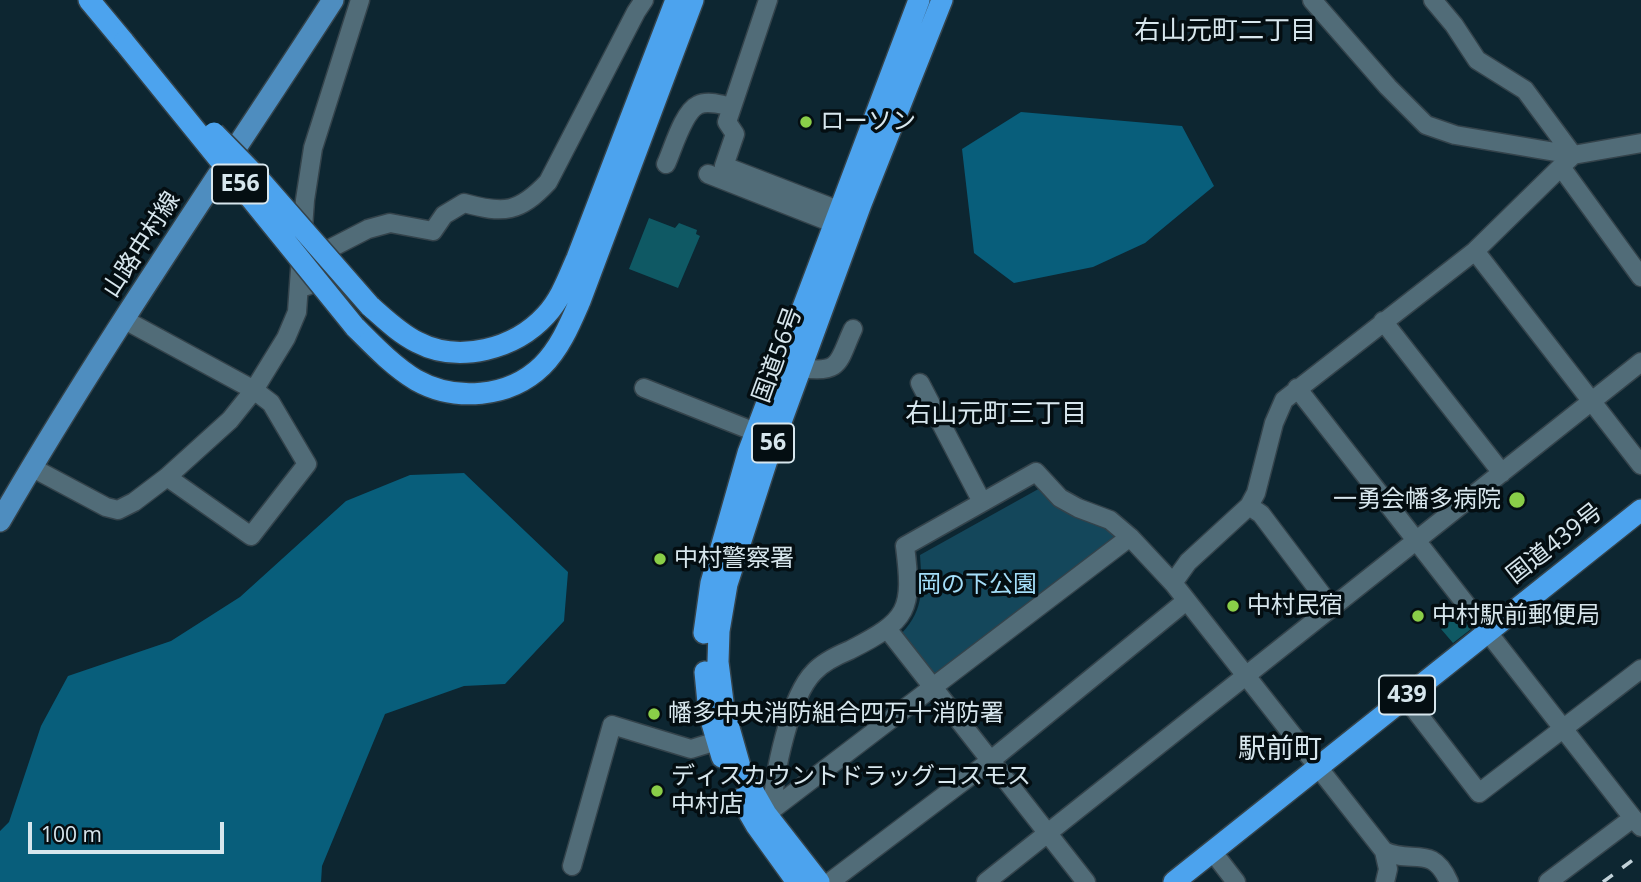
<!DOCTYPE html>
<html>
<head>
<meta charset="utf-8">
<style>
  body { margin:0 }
  #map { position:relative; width:1641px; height:882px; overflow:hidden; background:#0d2631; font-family:"Open Sans",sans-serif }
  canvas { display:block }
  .scale { position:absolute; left:28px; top:822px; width:196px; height:32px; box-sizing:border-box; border:4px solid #d7e6ed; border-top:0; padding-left:9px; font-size:21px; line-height:24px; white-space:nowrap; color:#d7e6ed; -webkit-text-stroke:5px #040e12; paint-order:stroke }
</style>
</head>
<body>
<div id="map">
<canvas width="1641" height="882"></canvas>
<div class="scale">100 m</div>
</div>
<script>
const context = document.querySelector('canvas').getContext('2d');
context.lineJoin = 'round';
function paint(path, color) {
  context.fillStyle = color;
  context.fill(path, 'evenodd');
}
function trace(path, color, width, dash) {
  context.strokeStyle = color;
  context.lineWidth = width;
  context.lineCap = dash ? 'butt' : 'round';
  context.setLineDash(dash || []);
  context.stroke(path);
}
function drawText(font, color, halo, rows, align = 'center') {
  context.font = font + ' "Open Sans","Noto Sans JP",sans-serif';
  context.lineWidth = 7;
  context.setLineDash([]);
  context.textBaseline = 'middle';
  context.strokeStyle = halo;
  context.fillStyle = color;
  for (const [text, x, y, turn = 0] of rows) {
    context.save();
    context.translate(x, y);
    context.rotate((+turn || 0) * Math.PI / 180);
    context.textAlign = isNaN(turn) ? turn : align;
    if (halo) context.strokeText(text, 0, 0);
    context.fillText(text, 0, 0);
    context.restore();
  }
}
paint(new Path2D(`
  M 1042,487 L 1107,528 L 1122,541 L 939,682 L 902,633 C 925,609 922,586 920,555 Z`), '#14475b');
paint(new Path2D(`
  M 1021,112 L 1182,126 L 1214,186 L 1145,243 L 1093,267 L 1014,283 L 974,253 L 962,149 Z
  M 464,473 L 568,572 L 564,621 L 505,684 L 464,686 L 385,714 L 322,866 L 321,882 L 0,882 L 0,831 L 9,822 L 41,726 L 68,676 L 171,641 L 240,597 L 346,501 L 410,475 Z`), '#085e7b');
paint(new Path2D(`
  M 649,218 L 675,228 L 679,223 L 697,230 L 696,234 L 700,236 L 678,288 L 629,269 Z
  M 1459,614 L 1471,629 L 1453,643 L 1441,629 Z`), '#0f5964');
const minor = new Path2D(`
  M 1312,0 L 1388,87 L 1426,125 L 1455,135 L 1573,155 L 1641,143
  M 1433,0 L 1454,25 L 1477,60 L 1525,90 L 1573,155
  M 666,164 C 673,149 683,112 698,105 C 708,100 722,105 732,107
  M 1561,167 L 1641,277
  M 708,174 L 833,223 L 854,223 L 838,210 L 724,166 L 735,134 L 727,122 L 768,0
  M 1475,251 L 1641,465
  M 307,286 L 333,247 L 368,229 L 390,223 L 433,231 L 444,215 L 464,203 C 504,214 519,213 548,182 L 636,12 L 644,0
  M 125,320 L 254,390 L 271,403 L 307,464 L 251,536 L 167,477
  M 1383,321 L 1502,473
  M 802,368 C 842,374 838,361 853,329
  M 920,383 L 982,502
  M 644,388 L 768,437
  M 1297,388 L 1633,818
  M 31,467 L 106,507 L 118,510 L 134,502 L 167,477 L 230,420 L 254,390 L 286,338 L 297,312 L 305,200 L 313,148 L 360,0
  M 1249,506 L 1261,514 L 1332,608
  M 1173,583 L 1188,562 L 1249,506 L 1256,493 L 1274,423 L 1284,400 L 1475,251 L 1573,155
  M 888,630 L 1086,882
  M 1405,697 L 1479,793 L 1641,669
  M 773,808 C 773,775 790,696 814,672 C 823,662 838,655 850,650 C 909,620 913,610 905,546 L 1036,472 L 1060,498 L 1078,508 L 1110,520 L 1130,537 L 1173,583 L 1384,851 C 1412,865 1432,843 1449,882
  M 769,812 L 1130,537
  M 1212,851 L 1236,882
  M 1384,851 L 1388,869 L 1385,882
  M 572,866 L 612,725 L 691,749 L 730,737
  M 830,882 L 990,761 L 1186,601
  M 986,882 L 1641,362
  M 1548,882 L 1633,818 L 1641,827`);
const major = new Path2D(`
  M 0,521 C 103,343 221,173 333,0`);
const highway = new Path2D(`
  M 89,0 L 124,42
  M 370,306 C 385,319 399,333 417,342 C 459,364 515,349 546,315 C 561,299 568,278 577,258 L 676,0
  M 355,327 C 374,346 393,366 416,380 C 455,402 509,398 542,366 C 560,348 570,324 580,301 L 693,0
  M 704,633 L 711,583 L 748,453 L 919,0
  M 705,672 L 709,713 L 722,757
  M 741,799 L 756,825 L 797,882
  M 819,882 L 766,814 L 741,770 L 724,710 L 718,662 L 719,631 L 727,584 L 766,463 L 861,204 L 942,0
  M 1174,882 L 1641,510`);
trace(minor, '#34434b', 21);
trace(major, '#34434b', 24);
trace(highway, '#34434b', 24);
trace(minor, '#516c78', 18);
trace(major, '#4e8dbf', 21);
trace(highway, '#4ca3ee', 21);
trace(new Path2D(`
  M 1603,882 L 1641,854`), '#c2d2d9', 3.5, [12, 12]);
const highwayBridge = new Path2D(`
  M 124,42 L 355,327
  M 214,133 L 258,178 L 370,306`);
trace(highwayBridge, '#34434b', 24, []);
trace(highwayBridge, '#4ca3ee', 21);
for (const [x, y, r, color] of [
  [806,122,7,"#8ace48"],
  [1517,500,9,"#8ace48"],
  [660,559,7,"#8ace48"],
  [1233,606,7,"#8ace48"],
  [1418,616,7,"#8ace48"],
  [654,714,7,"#8ace48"],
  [657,791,7,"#8ace48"]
]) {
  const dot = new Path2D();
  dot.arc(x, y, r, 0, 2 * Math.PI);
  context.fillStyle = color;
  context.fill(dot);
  trace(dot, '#040e12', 2.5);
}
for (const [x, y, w] of [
  [240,184,56],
  [773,443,42],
  [1407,695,56]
]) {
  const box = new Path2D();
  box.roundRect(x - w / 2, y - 19.5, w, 39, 5);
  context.fillStyle = '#040e12';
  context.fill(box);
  trace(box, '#d7e6ed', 2);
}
drawText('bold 23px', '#d7e6ed', null, [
  ["E56",240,184],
  ["56",773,443],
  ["439",1407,695]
]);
drawText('24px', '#d7e6ed', '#040e12', [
  ["ローソン",820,122],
  ["一勇会幡多病院",1501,500,"right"],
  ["中村警察署",674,559],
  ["中村民宿",1247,606],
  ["中村駅前郵便局",1432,616],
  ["幡多中央消防組合四万十消防署",668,714],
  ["ディスカウントドラッグコスモス",671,777],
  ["中村店",671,805]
], 'left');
drawText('24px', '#d7e6ed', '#040e12', [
  ["山路中村線",142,245,-57],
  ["国道56号",778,355,-70],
  ["国道439号",1555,544,-38]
]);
drawText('24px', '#a4def9', '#040e12', [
  ["岡の下公園",977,585]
]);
drawText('26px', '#d7e6ed', '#040e12', [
  ["右山元町二丁目",1225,32],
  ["右山元町三丁目",996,415]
]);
drawText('28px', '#d7e6ed', '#040e12', [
  ["駅前町",1280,750]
]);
</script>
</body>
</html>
